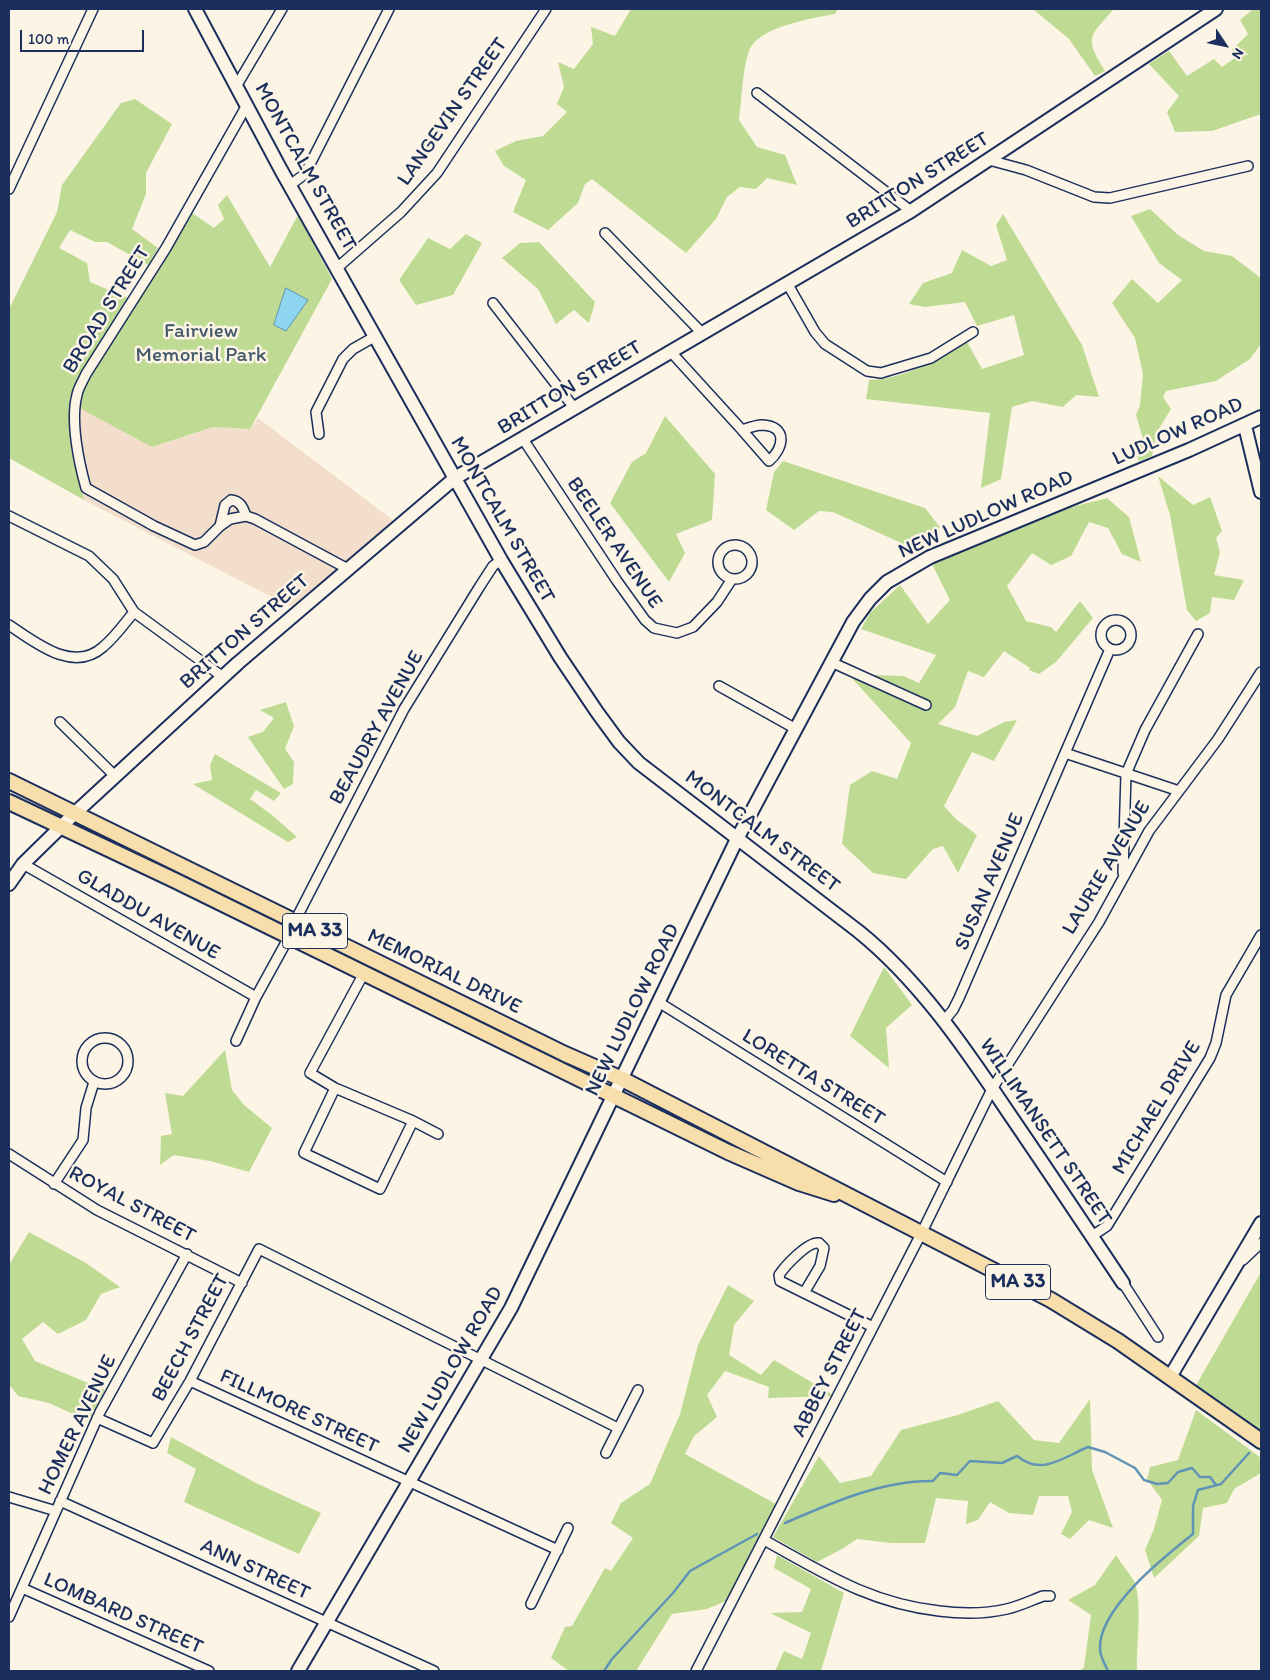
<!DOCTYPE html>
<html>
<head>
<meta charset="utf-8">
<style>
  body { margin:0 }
  #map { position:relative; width:1270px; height:1680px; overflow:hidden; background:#fcf5e5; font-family:Itim,sans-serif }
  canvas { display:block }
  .frame { position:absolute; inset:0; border:10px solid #1b2f5e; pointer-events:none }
  .north { position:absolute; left:1200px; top:20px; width:50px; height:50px; -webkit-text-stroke:4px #fcf5e5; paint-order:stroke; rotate:124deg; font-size:14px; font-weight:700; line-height:20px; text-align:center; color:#1b2f5e }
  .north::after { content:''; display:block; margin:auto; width:18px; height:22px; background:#1b2f5e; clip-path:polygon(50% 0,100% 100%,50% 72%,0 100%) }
  .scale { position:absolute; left:20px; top:30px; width:124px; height:22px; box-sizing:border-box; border:2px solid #1b2f5e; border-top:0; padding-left:6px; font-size:15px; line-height:18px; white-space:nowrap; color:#1b2f5e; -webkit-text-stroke:4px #fcf5e5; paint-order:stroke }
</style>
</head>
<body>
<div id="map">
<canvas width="1270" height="1680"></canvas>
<div class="frame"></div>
<div class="north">N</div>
<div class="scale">100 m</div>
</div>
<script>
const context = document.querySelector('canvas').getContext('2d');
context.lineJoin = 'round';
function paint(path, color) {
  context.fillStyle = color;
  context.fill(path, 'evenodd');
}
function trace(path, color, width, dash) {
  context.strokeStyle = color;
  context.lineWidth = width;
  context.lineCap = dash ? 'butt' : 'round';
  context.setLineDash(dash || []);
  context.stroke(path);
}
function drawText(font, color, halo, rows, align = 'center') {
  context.font = font + ' Itim,sans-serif';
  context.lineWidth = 5;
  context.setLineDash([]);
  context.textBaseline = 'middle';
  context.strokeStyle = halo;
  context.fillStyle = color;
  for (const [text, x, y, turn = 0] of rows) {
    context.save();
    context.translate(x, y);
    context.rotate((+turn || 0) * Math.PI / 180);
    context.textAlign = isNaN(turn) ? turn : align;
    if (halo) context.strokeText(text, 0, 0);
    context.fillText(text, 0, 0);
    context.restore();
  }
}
paint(new Path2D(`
  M 72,403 L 152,447 L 214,427 L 250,429 L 258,418 L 394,521 L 291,607 L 84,500 L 73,448 Z`), '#f2decb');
paint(new Path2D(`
  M 631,9 L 838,9 L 835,14 C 813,18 757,27 749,51 C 742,71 742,98 739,120 L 757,147 L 785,155 L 797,185 L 767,178 L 756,189 L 740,187 L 727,197 L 716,219 L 686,253 L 592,179 L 585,184 L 578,203 L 548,230 L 513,212 L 526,180 L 504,166 L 495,151 L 516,141 L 543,136 L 567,112 L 557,104 L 564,87 L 558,62 L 574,69 L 593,44 L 591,27 L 615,36 Z
  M 1033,9 L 1114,9 C 1089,37 1084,37 1105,71 L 1095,76 L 1069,39 Z
  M 1253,9 L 1261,9 L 1261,114 L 1212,131 L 1175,132 L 1167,112 L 1179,96 L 1149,64 L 1169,51 L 1187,76 L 1214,59 L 1222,67 L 1235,58 L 1232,50 L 1248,34 L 1240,20 Z
  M 135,99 L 172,124 L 146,173 L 146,194 L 132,229 L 158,248 L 148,265 L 107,242 L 95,242 L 70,230 L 59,248 L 87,263 L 90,282 L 128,298 L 116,318 L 118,319 L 184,213 L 190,218 L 192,213 L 214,228 L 224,219 L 218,205 L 227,195 L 270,267 L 298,215 L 332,279 L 250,429 L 213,427 L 152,447 L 72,404 L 73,448 L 84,500 L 9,458 L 9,309 L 57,212 L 62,185 L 121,103 Z
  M 1150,209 L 1178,235 L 1204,251 L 1232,256 L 1261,278 L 1261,344 L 1250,359 L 1216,381 L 1166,391 L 1163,397 L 1171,409 L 1157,432 L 1152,456 L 1139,461 L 1136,453 L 1143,439 L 1136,415 L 1140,405 L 1143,374 L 1135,338 L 1112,303 L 1132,279 L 1158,303 L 1182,280 L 1159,263 L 1131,216 Z
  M 1003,214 L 1082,345 L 1099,397 L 1076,395 L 1063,407 L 1032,401 L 1012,407 L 1001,479 L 981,488 L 990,413 L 866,399 L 869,380 C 905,379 936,360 966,340 L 982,369 L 1024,355 L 1014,315 L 977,326 L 965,302 L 925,307 L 909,304 L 923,283 L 952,273 L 962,250 L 991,266 L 1007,260 L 996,225 Z
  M 466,234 L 482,243 L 453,295 L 416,305 L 399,280 L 428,238 L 450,249 Z
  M 539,242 L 595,302 L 589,323 L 574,310 L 556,324 L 538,289 L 502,258 L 520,243 Z
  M 665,416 L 715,474 L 712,520 L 676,534 L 685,553 L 669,582 L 610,503 L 632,462 L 646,453 Z
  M 783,461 L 925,508 L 940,527 L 921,552 L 833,512 L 819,511 L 794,530 L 766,510 L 774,472 Z
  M 1158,476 L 1193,505 L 1210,497 L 1222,531 L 1216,538 L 1220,552 L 1214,575 L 1244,580 L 1234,600 L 1212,597 L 1210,613 L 1196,621 L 1187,610 L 1170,515 Z
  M 1107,498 L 1129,517 L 1141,562 L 1122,554 L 1108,528 L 1089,522 L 1071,556 L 1051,565 L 1032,553 L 1007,586 L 1026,621 L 1051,627 L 1056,632 L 1080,601 L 1093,618 L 1056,662 L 1039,674 L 1029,670 L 1030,668 L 1004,651 L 984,677 L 968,671 L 955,707 L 938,724 L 977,736 L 1004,722 L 1017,720 L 994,761 L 972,752 L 944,806 L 956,819 L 977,835 L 958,873 L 943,846 L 933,849 L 906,879 L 873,873 L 842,844 L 850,785 L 872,771 L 897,779 L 911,743 L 848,674 L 904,676 L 919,683 L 936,655 L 861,629 L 870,613 L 900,585 L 928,624 L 950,600 L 932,564 L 1068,508 Z
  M 286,702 L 294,726 L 285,749 L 294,762 L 293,784 L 284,789 L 248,737 L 263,732 L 274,718 L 260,710 Z
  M 215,754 L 281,793 L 274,801 L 256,790 L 250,799 L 272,815 L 297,837 L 288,842 L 193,784 L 212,780 L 210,765 Z
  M 884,967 L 912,1005 L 886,1028 L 889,1068 L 850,1036 Z
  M 225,1050 L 232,1090 L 244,1105 L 272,1128 L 249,1172 L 210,1161 L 174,1155 L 160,1165 L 161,1136 L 172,1134 L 165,1093 L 183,1096 Z
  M 29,1232 L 86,1263 L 120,1287 L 101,1294 L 86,1320 L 58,1334 L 43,1322 L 22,1339 L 35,1361 L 105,1390 L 88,1421 L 49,1403 L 18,1396 L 9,1384 L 9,1265 Z
  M 1261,1272 L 1261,1435 L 1195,1387 Z
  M 728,1285 L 754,1301 L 734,1325 L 729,1355 L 761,1375 L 774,1360 L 835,1396 L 768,1398 L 769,1387 L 725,1371 L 707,1395 L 717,1417 L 694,1436 L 685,1454 L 776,1504 L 726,1601 L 707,1609 L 672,1614 L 636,1671 L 569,1671 L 551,1658 L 565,1627 L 572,1626 L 605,1568 L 611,1571 L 633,1538 L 611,1523 L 621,1503 L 650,1484 L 680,1414 L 698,1345 Z
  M 1090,1399 L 1092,1470 L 1113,1528 L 1089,1520 L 1070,1539 L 1061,1534 L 1072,1512 L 1068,1496 L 1039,1496 L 1033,1515 L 1009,1513 L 990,1502 L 978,1520 L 966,1524 L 968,1501 L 936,1498 L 925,1543 L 891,1543 L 857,1539 L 842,1549 L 817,1562 L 773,1537 L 819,1456 L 840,1483 L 871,1476 L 901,1430 L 958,1415 L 998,1401 L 1034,1440 L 1059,1443 Z
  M 1196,1410 L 1261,1458 L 1261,1473 L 1234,1489 L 1227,1503 L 1203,1508 L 1199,1536 L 1154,1578 L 1145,1550 L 1154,1529 L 1162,1500 L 1147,1479 L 1150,1467 L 1178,1460 Z
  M 171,1437 L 256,1483 L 321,1513 L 299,1554 L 184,1502 L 196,1469 L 167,1453 Z
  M 777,1555 L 844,1593 L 821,1671 L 775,1671 L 784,1651 L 802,1659 L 811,1633 L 770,1613 L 802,1612 L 811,1589 L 774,1568 Z
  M 1116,1555 C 1121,1564 1129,1572 1134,1581 C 1143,1601 1136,1648 1137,1671 L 1080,1671 L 1084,1667 L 1091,1615 L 1068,1600 L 1095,1585 Z`), '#bfdb93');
const water = new Path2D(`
  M 286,288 L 308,300 L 286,331 L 274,325 Z`);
paint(water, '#8ed5f0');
trace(water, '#6093b6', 1);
trace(new Path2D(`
  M 785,1523 C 831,1503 883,1480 933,1481 L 940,1473 L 957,1475 L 970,1461 L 1002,1463 L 1017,1456 C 1042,1476 1062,1458 1088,1447 L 1105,1452 L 1135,1468 L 1144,1480 L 1157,1484 L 1168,1483 L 1178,1472 L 1192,1468 L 1200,1477 L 1210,1477 L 1216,1485
  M 604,1671 L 612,1659 L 673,1593 L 690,1571 L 757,1534
  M 1108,1671 C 1105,1665 1100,1656 1100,1649 C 1098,1609 1164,1557 1193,1534 L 1193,1506 L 1198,1490 L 1221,1484 L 1249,1453`), '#6093b6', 2.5);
const street = new Path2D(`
  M 237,85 L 282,9
  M 757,93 L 911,211
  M 989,160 L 1026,170 L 1094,197 L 1110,198 L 1248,166
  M 290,185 L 305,174 L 389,9
  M 9,189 L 93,9
  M 605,233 L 702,333
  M 337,268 L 401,212 L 437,173 L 546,9
  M 787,283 L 815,332 L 825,344 L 867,371 L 881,373 L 931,358 L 973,332
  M 493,303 L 575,409
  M 670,351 L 742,430 C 748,428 756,425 762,425 C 788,426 784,448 769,461 L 742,430
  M 319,434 L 316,412 L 343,359 L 353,349 L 374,337
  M 523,439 L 617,581 L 645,620 L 654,628 L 677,633 L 693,627 L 717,602 L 732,579
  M 9,516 L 89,556 L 113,579 L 134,612 L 223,677
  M 246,516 L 230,519 L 220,526 L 225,505 L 231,500 C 241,501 243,508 246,516 L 255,519 L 348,569
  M 220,526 L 204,542 L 195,545 L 154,526 L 86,488 C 79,463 70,421 77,395 C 78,388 83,381 86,374 L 166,248 L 247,105
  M718 562a17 17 0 1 1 34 0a17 17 0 1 1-34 0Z
  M1101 635a15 15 0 1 1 30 0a15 15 0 1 1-30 0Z
  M 9,625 C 35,642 73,674 103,647 C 115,637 124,624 134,612
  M 831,662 L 926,705
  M 719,686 L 796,729
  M 60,722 L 115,776
  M 1065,753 L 1179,791
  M 23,864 L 256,997
  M 1123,873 L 1126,774 L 1145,730 L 1198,634
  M 295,921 L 404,709 L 480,586 L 493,566 L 501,560
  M 660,1003 L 947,1182
  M 943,1022 L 953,1010 L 959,998 L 1110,649
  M82 1061a23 23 0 1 1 46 0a23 23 0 1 1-46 0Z
  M 236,1041 L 256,997 L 289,937
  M 335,1088 L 304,1153 L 380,1189 L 413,1121 L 335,1088 L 310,1073 L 364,973
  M 413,1121 L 438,1134
  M 9,1154 L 97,1210 L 242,1283
  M 54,1184 L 83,1140 L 86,1108 L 94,1082
  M 1092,1236 L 1107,1226 L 1210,1058 L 1216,1043 L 1226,995 L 1261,935
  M 1243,1260 L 1261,1243
  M 1123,1283 L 1158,1337
  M 804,1293 L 820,1266 L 824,1248 L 819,1243 C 808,1241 785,1266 779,1275 L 780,1281 L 873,1327
  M 190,1381 L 558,1550
  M 97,1418 L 153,1443 L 190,1381 L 259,1249 L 618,1428
  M 606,1453 L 638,1390
  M 9,1497 L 56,1511
  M 60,1501 L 434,1671
  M 764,1540 C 824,1573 869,1603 939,1611 C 962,1614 985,1614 1007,1609 C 1020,1606 1032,1600 1043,1596 L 1050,1596
  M 22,1588 L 209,1671
  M 531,1604 L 568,1528
  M 9,1617 L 100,1412 L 187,1254
  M 696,1671 L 922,1232 L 992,1089 L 1099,922 L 1149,831 L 1218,739 L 1261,672`);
const secondary = new Path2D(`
  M 195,9 L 281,170 L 501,560 L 560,657 L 597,712 L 619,742 L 639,763 L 858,931 C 919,980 965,1048 1008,1112 C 1047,1169 1085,1226 1123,1283
  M 1245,426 L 1261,492
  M 9,884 L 23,864 L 74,814 L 238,663 L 455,478 L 911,211 L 1216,9
  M 1170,1377 L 1261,1223
  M 298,1671 L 511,1308 L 737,839 L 853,622 L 870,599 L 887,582 L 930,557 L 1189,450 L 1261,417`);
const primary = new Path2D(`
  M 9,781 L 565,1054 L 622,1079 L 1051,1300 L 1118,1341 L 1261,1441
  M 9,802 L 174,880 L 728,1152 L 799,1183 L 834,1194`);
trace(street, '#1b2f5e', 12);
trace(secondary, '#1b2f5e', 16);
trace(primary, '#1b2f5e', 18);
trace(street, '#fcf5e5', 9);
trace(secondary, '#fcf5e5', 12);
trace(primary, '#f8deab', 14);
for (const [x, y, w] of [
  [315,931,65],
  [1018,1282,65]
]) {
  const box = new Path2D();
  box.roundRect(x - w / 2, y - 17.5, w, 35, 4);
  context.fillStyle = '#fcf5e5';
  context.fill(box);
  trace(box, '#1b2f5e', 1);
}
drawText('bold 20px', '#1b2f5e', null, [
  ["MA 33",315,931],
  ["MA 33",1018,1282]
]);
drawText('21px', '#1b2f5e', '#fcf5e5', [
  ["LANGEVIN STREET",453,112,-55],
  ["MONTCALM STREET",305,167,61],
  ["BRITTON STREET",918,181,-32],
  ["BROAD STREET",107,310,-58],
  ["BRITTON STREET",570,388,-31],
  ["LUDLOW ROAD",1178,432,-24],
  ["NEW LUDLOW ROAD",986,515,-24],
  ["MONTCALM STREET",502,520,60],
  ["BEELER AVENUE",614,543,56],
  ["BRITTON STREET",245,632,-41],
  ["BEAUDRY AVENUE",377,728,-61],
  ["MONTCALM STREET",762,832,37],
  ["LAURIE AVENUE",1107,868,-59],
  ["SUSAN AVENUE",990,882,-67],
  ["GLADDU AVENUE",148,915,30],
  ["MEMORIAL DRIVE",444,972,26],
  ["NEW LUDLOW ROAD",633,1010,-64],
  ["LORETTA STREET",813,1078,32],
  ["MICHAEL DRIVE",1157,1108,-59],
  ["WILLIMANSETT STREET",1045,1132,56],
  ["ROYAL STREET",132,1205,28],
  ["BEECH STREET",191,1338,-62],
  ["NEW LUDLOW ROAD",451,1370,-60],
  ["ABBEY STREET",830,1373,-63],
  ["FILLMORE STREET",299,1412,25],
  ["HOMER AVENUE",78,1425,-64],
  ["ANN STREET",255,1570,25],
  ["LOMBARD STREET",123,1614,24]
]);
drawText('21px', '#445a6b', '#fcf5e5', [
  ["Fairview",201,332],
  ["Memorial Park",201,356]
]);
</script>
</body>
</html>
